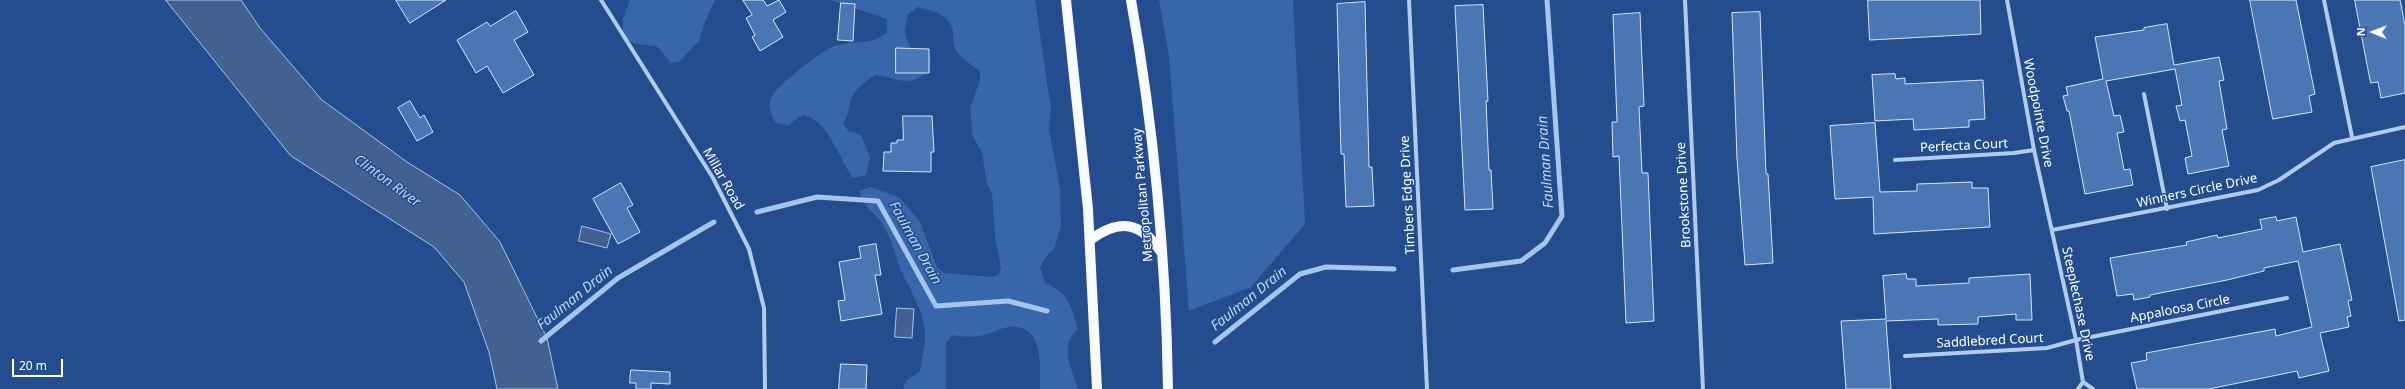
<!DOCTYPE html>
<html>
<head>
<meta charset="utf-8">
<style>
  body { margin:0 }
  #map { position:relative; width:2405px; height:389px; overflow:hidden; background:#234d8e; font-family:"Noto Sans",sans-serif }
  canvas { display:block }
  .north { position:absolute; left:2353px; top:12px; width:40px; height:40px; -webkit-text-stroke:3px #234d8e; paint-order:stroke; rotate:271deg; font-size:11px; font-weight:700; line-height:16px; text-align:center; color:#fff }
  .north::after { content:''; display:block; margin:auto; width:14px; height:18px; background:#fff; clip-path:polygon(50% 0,100% 100%,50% 72%,0 100%) }
  .scale { position:absolute; left:12px; top:359px; width:51px; height:18px; box-sizing:border-box; border:2px solid #fff; border-top:0; padding-left:5px; font-size:12px; line-height:14px; white-space:nowrap; color:#fff; -webkit-text-stroke:3px #234d8e; paint-order:stroke }
</style>
</head>
<body>
<div id="map">
<canvas width="2405" height="389"></canvas>
<div class="north">N</div>
<div class="scale">20 m</div>
</div>
<script>
const context = document.querySelector('canvas').getContext('2d');
context.lineJoin = 'round';
function paint(path, color) {
  context.fillStyle = color;
  context.fill(path, 'evenodd');
}
function trace(path, color, width, dash) {
  context.strokeStyle = color;
  context.lineWidth = width;
  context.lineCap = dash ? 'butt' : 'round';
  context.setLineDash(dash || []);
  context.stroke(path);
}
function drawText(font, color, halo, rows, align = 'center') {
  context.font = font + ' "Noto Sans",sans-serif';
  context.lineWidth = 3;
  context.setLineDash([]);
  context.textBaseline = 'middle';
  context.strokeStyle = halo;
  context.fillStyle = color;
  for (const [text, x, y, turn = 0] of rows) {
    context.save();
    context.translate(x, y);
    context.rotate((+turn || 0) * Math.PI / 180);
    context.textAlign = isNaN(turn) ? turn : align;
    if (halo) context.strokeText(text, 0, 0);
    context.fillText(text, 0, 0);
    context.restore();
  }
}
paint(new Path2D(`
  M 630,0 L 715,0 L 705,22 L 699,41 L 679,62 L 671,63 L 657,46 C 645,45 633,45 623,37 L 623,19 Z
  M 830,0 L 1035,0 L 1051,109 L 1049,129 L 1060,189 L 1061,226 L 1054,249 L 1048,254 L 1040,267 L 1045,283 C 1069,292 1071,307 1078,329 C 1058,346 1072,369 1078,389 L 1040,389 C 1040,363 1044,319 1004,328 C 999,329 994,332 990,333 C 977,338 966,337 953,335 L 946,343 L 946,389 L 903,389 L 906,381 L 920,371 C 922,359 925,346 925,334 C 924,310 909,289 900,268 C 895,254 891,238 883,225 C 876,212 862,208 860,191 L 871,187 L 900,198 L 920,222 L 937,267 L 944,273 L 993,277 L 999,274 L 1001,269 L 995,236 L 992,193 L 987,184 L 982,153 L 973,136 L 970,108 L 980,80 L 980,72 C 972,64 960,59 955,48 C 952,43 954,36 953,30 C 948,13 932,11 918,7 L 908,14 L 905,30 L 906,38 L 911,48 L 920,48 L 931,56 L 929,71 C 908,88 901,79 876,75 C 865,81 854,89 850,103 C 848,111 848,116 843,123 L 848,131 L 861,135 L 870,158 L 866,175 L 853,178 C 839,159 829,120 803,115 L 787,126 L 775,122 C 772,115 767,106 771,98 C 775,87 820,52 832,47 C 852,39 868,47 887,33 L 887,19 Z
  M 1159,0 L 1293,0 L 1305,224 L 1251,287 L 1189,311 L 1169,56 Z`), '#3766ab');
const water = new Path2D(`
  M 166,0 L 241,0 L 260,28 L 322,100 L 407,162 L 460,195 L 500,242 L 547,338 L 558,389 L 497,389 L 489,352 L 464,282 L 434,247 L 291,156 Z
  M 582,226 L 611,234 L 607,248 L 579,241 Z
  M 897,308 L 914,309 L 912,338 L 895,337 Z`);
paint(water, '#436190');
trace(water, '#a6c4ec', 1);
trace(new Path2D(`
  M 757,212 L 817,197 L 878,201 L 936,306 L 1008,301 L 1047,311
  M 1453,270 L 1521,261 L 1545,243 L 1562,216 L 1547,0
  M 541,341 L 618,278 L 714,222
  M 1215,342 L 1300,274 L 1326,267 L 1394,269`), '#a6c4ec', 5);
const building = new Path2D(`
  M 396,0 L 446,0 L 410,23 Z
  M 743,0 L 763,0 L 767,6 L 779,0 L 786,12 L 773,20 L 783,37 L 760,51 L 752,37 L 755,35 L 746,18 L 752,15 Z
  M 1868,0 L 1980,0 L 1981,34 L 1870,40 Z
  M 2250,0 L 2296,0 L 2315,94 L 2309,96 L 2312,112 L 2273,119 Z
  M 2355,0 L 2400,0 L 2405,25 L 2405,93 L 2381,98 L 2378,82 L 2371,83 Z
  M 1365,2 L 1369,167 L 1372,167 L 1374,206 L 1346,207 L 1344,154 L 1341,154 L 1337,4 Z
  M 841,3 L 855,4 L 853,41 L 838,40 Z
  M 1483,5 L 1488,101 L 1486,101 L 1489,170 L 1491,170 L 1493,209 L 1465,210 L 1455,6 Z
  M 516,11 L 528,32 L 514,40 L 534,75 L 503,93 L 487,66 L 476,73 L 457,40 L 487,22 L 490,26 Z
  M 1760,12 L 1766,174 L 1768,174 L 1773,263 L 1745,265 L 1737,159 L 1732,13 Z
  M 1640,13 L 1644,106 L 1639,107 L 1642,173 L 1648,173 L 1654,321 L 1626,323 L 1619,156 L 1613,157 L 1612,122 L 1617,122 L 1613,15 Z
  M 2167,24 L 2174,65 L 2219,57 L 2224,80 L 2219,81 L 2227,129 L 2222,130 L 2229,166 L 2188,174 L 2185,158 L 2192,156 L 2185,120 L 2180,121 L 2176,106 L 2182,105 L 2175,69 L 2106,81 L 2114,116 L 2120,115 L 2124,132 L 2117,133 L 2124,170 L 2130,169 L 2133,185 L 2085,194 L 2069,111 L 2067,111 L 2063,96 L 2068,95 L 2066,87 L 2103,79 L 2095,37 L 2144,30 L 2144,28 Z
  M 896,48 L 929,49 L 929,73 L 896,73 Z
  M 1895,74 L 1896,79 L 1905,78 L 1905,84 L 1983,80 L 1985,119 L 1969,120 L 1969,127 L 1914,130 L 1913,119 L 1875,121 L 1872,75 Z
  M 410,101 L 420,118 L 424,115 L 433,132 L 417,141 L 398,108 Z
  M 903,116 L 932,116 L 934,152 L 931,152 L 931,172 L 883,171 L 884,152 L 891,152 L 891,143 L 897,143 L 897,140 L 903,140 Z
  M 1875,123 L 1880,192 L 1917,191 L 1917,184 L 1972,182 L 1972,188 L 1988,188 L 1990,227 L 1874,234 L 1873,197 L 1835,199 L 1830,126 Z
  M 2405,160 L 2405,320 L 2399,321 L 2371,167 Z
  M 621,183 L 633,205 L 627,208 L 640,232 L 618,244 L 593,199 Z
  M 2276,217 L 2277,221 L 2296,217 L 2303,252 L 2340,244 L 2352,300 L 2348,301 L 2351,316 L 2347,317 L 2349,327 L 2320,333 L 2329,371 L 2299,378 L 2297,371 L 2209,389 L 2137,389 L 2131,363 L 2147,360 L 2146,353 L 2275,329 L 2276,336 L 2312,327 L 2306,299 L 2298,261 L 2264,268 L 2264,271 L 2227,280 L 2150,295 L 2150,297 L 2134,300 L 2133,294 L 2117,296 L 2110,258 L 2187,245 L 2186,242 L 2217,235 L 2218,238 L 2262,229 L 2260,220 Z
  M 876,244 L 881,275 L 875,275 L 882,314 L 841,321 L 838,301 L 845,300 L 839,262 L 861,258 L 859,247 Z
  M 1906,274 L 1907,279 L 1916,279 L 1916,286 L 1969,283 L 1969,278 L 2030,274 L 2032,320 L 2016,320 L 2016,314 L 1978,317 L 1978,324 L 1938,325 L 1938,319 L 1886,321 L 1891,389 L 1846,389 L 1841,321 L 1886,319 L 1883,276 Z
  M 841,364 L 867,365 L 866,389 L 839,389 Z
  M 631,370 L 670,372 L 670,384 L 651,383 L 651,389 L 636,389 L 636,383 L 630,383 Z`);
paint(building, '#4b76b5');
trace(building, '#d7e5f9', 1);
trace(new Path2D(`
  M 601,0 L 713,178 L 749,249 L 764,308 L 765,389
  M 1409,0 L 1427,389
  M 1685,0 L 1703,389
  M 2007,0 L 2034,150 L 2076,340 L 2083,382
  M 2324,0 L 2352,137
  M 2144,94 L 2167,209
  M 1895,160 L 2014,153 L 2034,150
  M 2052,230 L 2258,190 L 2279,180 L 2334,143 L 2405,127
  M 1905,356 L 2047,348 L 2076,340 L 2287,298
  M 2078,389 L 2083,382 L 2093,389`), '#b2caeb', 4);
trace(new Path2D(`
  M 1066,0 L 1088,209 L 1097,389
  M 1131,0 C 1154,128 1166,259 1168,389
  M 1090,240 C 1120,218 1141,222 1161,252`), '#f7faff', 10);
drawText('13px', '#fff', '#234d8e', [
  ["Woodpointe Drive",2038,113,79],
  ["Perfecta Court",1964,146,-3],
  ["Millar Road",723,179,60],
  ["Winners Circle Drive",2197,191,-12],
  ["Metropolitan Parkway",1143,195,-95],
  ["Timbers Edge Drive",1408,195,-93],
  ["Brookstone Drive",1684,195,-93],
  ["Steeplechase Drive",2078,304,78],
  ["Appaloosa Circle",2180,309,-11],
  ["Saddlebred Court",1990,341,-3]
]);
drawText('italic 14px', '#bed4f2', '#234d8e', [
  ["Faulman Drain",1546,162,-94],
  ["Clinton River",387,181,36],
  ["Faulman Drain",915,243,61],
  ["Faulman Drain",575,298,-39],
  ["Faulman Drain",1249,299,-39]
]);
</script>
</body>
</html>
